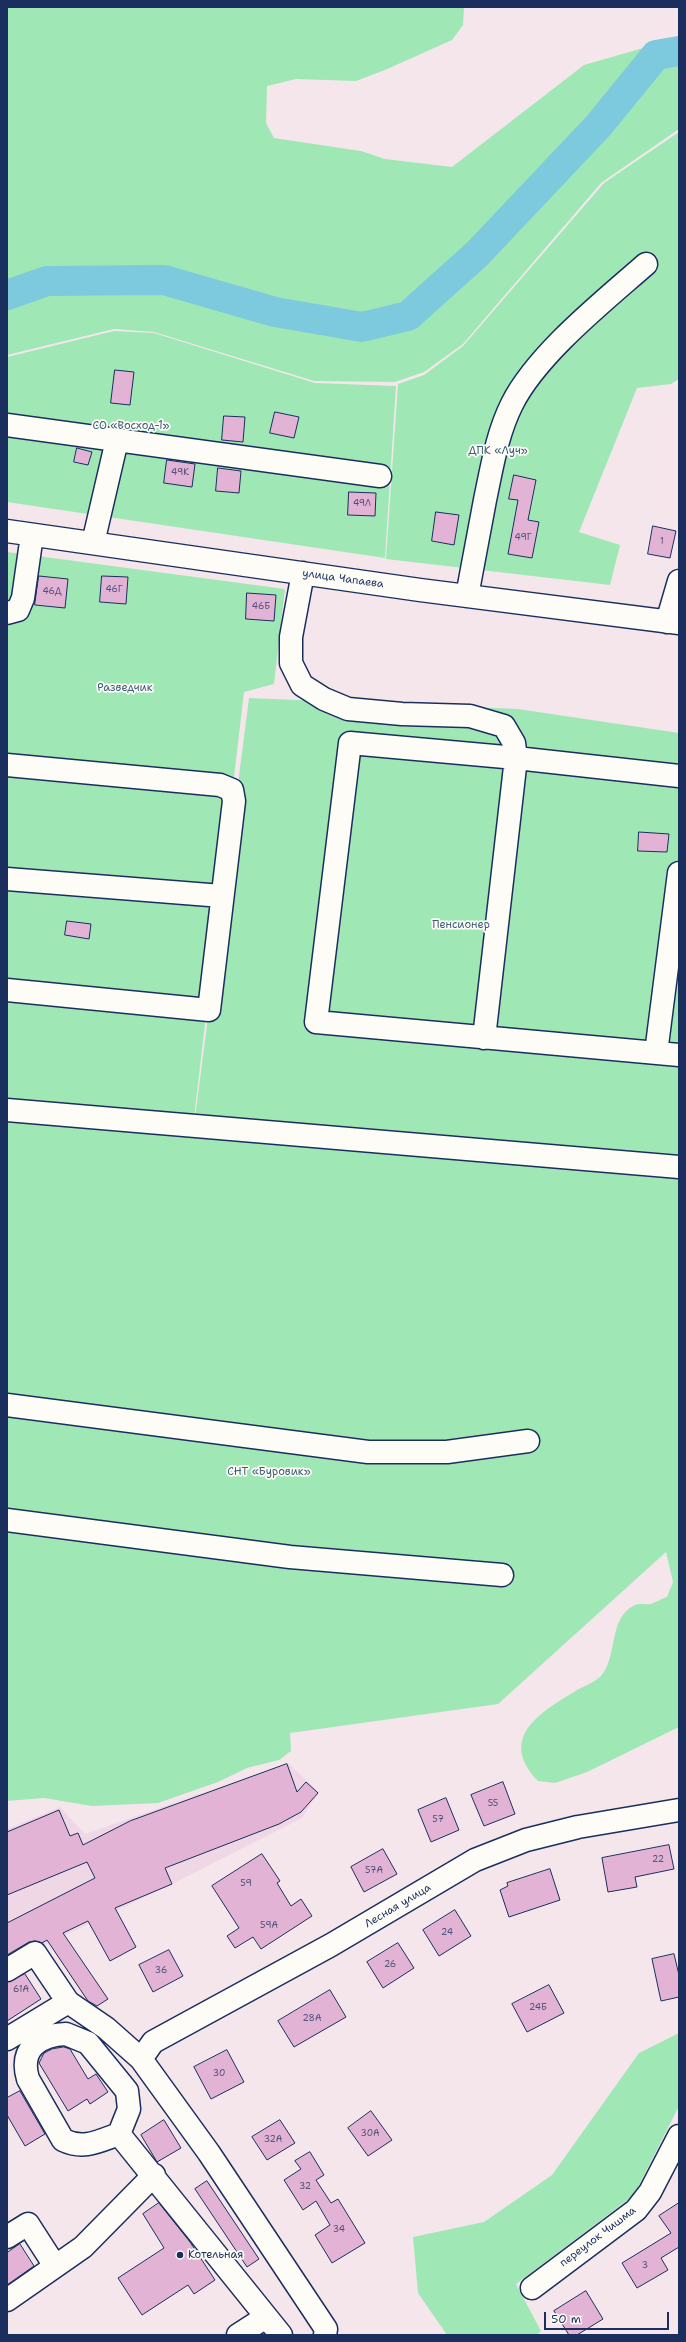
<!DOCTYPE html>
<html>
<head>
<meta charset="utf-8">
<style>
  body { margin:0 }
  #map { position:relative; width:686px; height:2342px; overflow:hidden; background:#f5e6ec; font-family:"Shantell Sans",sans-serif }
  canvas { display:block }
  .frame { position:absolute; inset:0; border:8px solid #1b2f5e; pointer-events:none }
  .scale { position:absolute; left:544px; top:2312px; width:125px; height:18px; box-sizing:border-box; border:2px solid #1b2f5e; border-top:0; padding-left:5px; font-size:12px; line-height:14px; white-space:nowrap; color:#1b2f5e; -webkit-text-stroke:3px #fdfcf7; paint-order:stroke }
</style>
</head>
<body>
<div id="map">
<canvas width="686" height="2342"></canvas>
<div class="frame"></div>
<div class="scale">50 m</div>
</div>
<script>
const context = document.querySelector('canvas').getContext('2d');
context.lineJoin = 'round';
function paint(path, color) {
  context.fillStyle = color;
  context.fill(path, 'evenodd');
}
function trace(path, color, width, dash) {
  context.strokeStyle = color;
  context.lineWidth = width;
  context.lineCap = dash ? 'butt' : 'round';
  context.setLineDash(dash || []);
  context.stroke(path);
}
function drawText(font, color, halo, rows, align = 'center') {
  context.font = font + ' "Shantell Sans",sans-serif';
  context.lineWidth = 3.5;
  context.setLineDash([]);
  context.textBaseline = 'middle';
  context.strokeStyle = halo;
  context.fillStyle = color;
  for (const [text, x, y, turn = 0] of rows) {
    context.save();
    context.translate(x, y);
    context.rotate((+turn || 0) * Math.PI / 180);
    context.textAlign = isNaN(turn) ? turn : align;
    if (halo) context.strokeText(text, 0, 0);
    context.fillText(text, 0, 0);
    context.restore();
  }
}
paint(new Path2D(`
  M 288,1763 L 319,1792 L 302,1818 L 172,1884 L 7,1963 L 7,1829 L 60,1807 L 85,1834 Z`), '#efd7e5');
paint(new Path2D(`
  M 7,7 L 464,7 L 463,25 L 452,40 L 385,70 L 356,81 L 296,79 L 267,86 L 266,123 L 274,138 L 361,151 L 385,159 L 452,167 L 584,65 L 664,42 L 679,49 L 679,129 L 601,183 L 463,344 L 424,372 L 395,382 L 314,381 L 154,332 L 114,329 L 7,355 Z
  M 679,132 L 679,379 L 671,384 L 637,388 L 579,532 L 620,545 L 610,585 L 386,559 L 398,384 L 424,375 L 463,346 L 604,183 Z
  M 114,331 L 154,333 L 315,383 L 396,386 L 385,558 L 7,502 L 7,357 Z
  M 7,552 L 285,589 L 274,684 L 244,692 L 194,1118 L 7,1103 Z
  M 249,698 L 518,709 L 679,733 L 679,1161 L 195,1118 Z
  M 7,1114 L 679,1174 L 679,1727 L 587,1772 L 555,1783 L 538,1781 C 496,1737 542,1711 579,1689 C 585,1686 594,1682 600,1677 C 619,1657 607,1618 635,1605 C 639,1603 645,1605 650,1604 C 655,1603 661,1599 667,1597 L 673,1582 L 666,1552 L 498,1704 L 290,1733 L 291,1751 L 279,1760 L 247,1768 L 218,1782 L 158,1803 L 92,1806 L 44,1798 L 7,1801 Z
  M 679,2033 L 679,2106 L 634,2195 L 516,2284 L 541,2331 L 537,2335 L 447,2335 L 418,2293 L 413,2237 L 484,2222 L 552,2175 L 639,2053 Z`), '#9fe8b6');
trace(new Path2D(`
  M 7,295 L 47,281 L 164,280 L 275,312 L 362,327 L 408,316 L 477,254 L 599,125 L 656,55 L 679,51`), '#7dc9dd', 30);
const building = new Path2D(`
  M 115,370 L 134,372 L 130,405 L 111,403 Z
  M 275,412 L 299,417 L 294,438 L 270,433 Z
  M 224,416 L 245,417 L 243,442 L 222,440 Z
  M 77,448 L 92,452 L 88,465 L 74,462 Z
  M 167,460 L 195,464 L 192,487 L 164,483 Z
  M 218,468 L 241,471 L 239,493 L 216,491 Z
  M 514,475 L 536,480 L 528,520 L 539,522 L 532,558 L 508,554 L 518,500 L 509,499 Z
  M 349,492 L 376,493 L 375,516 L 348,515 Z
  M 436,512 L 459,515 L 454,545 L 432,541 Z
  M 653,526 L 676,531 L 670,558 L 648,554 Z
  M 39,576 L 68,579 L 65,608 L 35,605 Z
  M 102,576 L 128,577 L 126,604 L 100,602 Z
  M 247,593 L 276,595 L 274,621 L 246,619 Z
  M 639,832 L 669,834 L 667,852 L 638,851 Z
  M 67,921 L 91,924 L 89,939 L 65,935 Z
  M 287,1764 L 297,1792 L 306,1782 L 318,1793 L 301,1812 L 279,1824 L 165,1868 L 172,1884 L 115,1908 L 136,1947 L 110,1961 L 88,1921 L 63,1933 L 108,1999 L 97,2006 L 88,2001 L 47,1940 L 42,1943 L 35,1941 L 29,1942 L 7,1955 L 7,1923 L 95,1878 L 87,1862 L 7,1895 L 7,1832 L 59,1810 L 70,1836 L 78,1833 L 83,1845 L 130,1821 Z
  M 503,1782 L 515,1814 L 484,1826 L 471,1795 Z
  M 446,1798 L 459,1830 L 431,1842 L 418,1810 Z
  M 669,1845 L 674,1869 L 635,1877 L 637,1887 L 608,1892 L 602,1858 Z
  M 383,1849 L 397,1874 L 364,1892 L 351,1867 Z
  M 262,1854 L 280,1881 L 277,1883 L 291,1906 L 301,1899 L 312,1916 L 261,1949 L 253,1937 L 235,1948 L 227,1936 L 239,1928 L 212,1886 Z
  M 550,1869 L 560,1900 L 509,1917 L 500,1890 L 508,1886 L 507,1883 Z
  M 455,1910 L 471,1936 L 439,1956 L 423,1930 Z
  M 398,1943 L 414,1968 L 383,1988 L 367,1962 Z
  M 169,1950 L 183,1976 L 153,1992 L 139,1965 Z
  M 674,1954 L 679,1975 L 679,1997 L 661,2001 L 652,1959 Z
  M 25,1974 L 41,1999 L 7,2021 L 7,1982 Z
  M 549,1985 L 564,2013 L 527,2032 L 512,2004 Z
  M 330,1990 L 346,2017 L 294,2047 L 278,2021 Z
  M 64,2047 L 70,2049 L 88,2079 L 96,2074 L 108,2092 L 90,2104 L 87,2099 L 68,2111 L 39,2063 L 44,2053 L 52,2049 Z
  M 227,2050 L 244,2082 L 211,2099 L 194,2067 Z
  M 20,2091 L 45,2134 L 25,2146 L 7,2115 L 7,2098 Z
  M 371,2111 L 392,2140 L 368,2156 L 348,2128 Z
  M 164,2120 L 181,2148 L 157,2162 L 141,2135 Z
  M 280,2120 L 295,2143 L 267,2160 L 252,2137 Z
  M 310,2152 L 324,2175 L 316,2180 L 331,2203 L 338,2199 L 365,2243 L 332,2263 L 315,2235 L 330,2225 L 316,2201 L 303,2210 L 284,2180 L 301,2169 L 295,2161 Z
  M 207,2181 L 259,2259 L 247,2267 L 195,2189 Z
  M 159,2203 L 190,2242 L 215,2280 L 194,2294 L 188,2285 L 142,2315 L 118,2278 L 164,2248 L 143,2214 Z
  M 679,2203 L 679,2247 L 661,2258 L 668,2270 L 637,2288 L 622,2263 L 671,2233 L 659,2216 Z
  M 20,2244 L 34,2266 L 7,2285 L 7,2253 Z
  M 586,2291 L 603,2319 L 577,2335 L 569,2335 L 554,2311 Z`);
paint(building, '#e2b3d4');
trace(building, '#1b2f5e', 1);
const minor = new Path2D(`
  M 7,425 L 380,476
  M 7,531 L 420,590 L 679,623
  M 93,543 L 117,440
  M 303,573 L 291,637 L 291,663 L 302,685 L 324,699 L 348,709 L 402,714 L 470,716 L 504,726 L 514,743 L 516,758 L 484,1038
  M 467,596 C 473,564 479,532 485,500 C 492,467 497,434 512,404 C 537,354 604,301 646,264
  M 7,613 L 18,610 L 23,598 L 32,535
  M 667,622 L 679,581
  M 7,765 L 220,785 L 232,790 L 234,801 L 209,1010 L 7,990
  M 679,776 L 516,758 L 350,743 L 316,1022 L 679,1055
  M 7,879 L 222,896
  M 656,1053 L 679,873
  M 7,1110 L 679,1167
  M 7,1405 L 368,1452 L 447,1452 L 528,1441
  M 7,1520 L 290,1557 L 502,1575
  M 7,1970 L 35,1953 L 68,2002 L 106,2028 L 141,2059 L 209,2153 L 326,2329 L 325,2335
  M 66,2034 L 88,2043 L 127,2091 L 129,2109 L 119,2134 C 99,2141 84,2150 63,2140 L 28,2079 C 19,2049 39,2035 66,2034 Z
  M 7,2039 L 68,2002
  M 141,2059 L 153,2042 L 331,1945 L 475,1860 L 526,1840 L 578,1827 L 679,1810
  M 119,2134 L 281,2335
  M 7,2237 L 28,2224 L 55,2266
  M 532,2288 L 636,2210 L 650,2192 L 679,2136
  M 7,2300 L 83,2247 L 154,2175
  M 238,2335 L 266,2317`);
trace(minor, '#1b2f5e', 25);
trace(minor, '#fdfcf7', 22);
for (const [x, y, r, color] of [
  [180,2255,4,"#1b2f5e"]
]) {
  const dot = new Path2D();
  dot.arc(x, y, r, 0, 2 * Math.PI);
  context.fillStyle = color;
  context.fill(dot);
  trace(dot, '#fdfcf7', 1.5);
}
drawText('9px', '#4d507c', null, [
  ["49К",180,473],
  ["49Л",362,504],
  ["49Г",523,538],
  ["1",662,542],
  ["46Г",114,590],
  ["46Д",52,592],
  ["46Б",261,607],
  ["55",493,1804],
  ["57",438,1820],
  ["22",658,1860],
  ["57А",374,1871],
  ["59",246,1884],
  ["59А",269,1926],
  ["24",447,1933],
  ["26",390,1965],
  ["36",161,1971],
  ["61А",21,1990],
  ["24Б",538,2008],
  ["28А",312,2019],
  ["30",219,2074],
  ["30А",370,2134],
  ["32А",273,2140],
  ["32",305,2187],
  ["34",339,2230],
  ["3",645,2266]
]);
drawText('11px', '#3c5d74', '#fdfcf7', [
  ["СО «Восход-1»",131,426],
  ["ДПК «Луч»",498,451],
  ["Разведчик",125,688],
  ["Пенсионер",461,925],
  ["СНТ «Буровик»",269,1472]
]);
drawText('11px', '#1b2f5e', '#fdfcf7', [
  ["улица Чапаева",343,579,8],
  ["Лесная улица",398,1906,-31],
  ["переулок Чишма",598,2237,-37]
]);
drawText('11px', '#1b2f5e', '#fdfcf7', [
  ["Котельная",188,2255]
], 'left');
</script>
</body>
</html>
